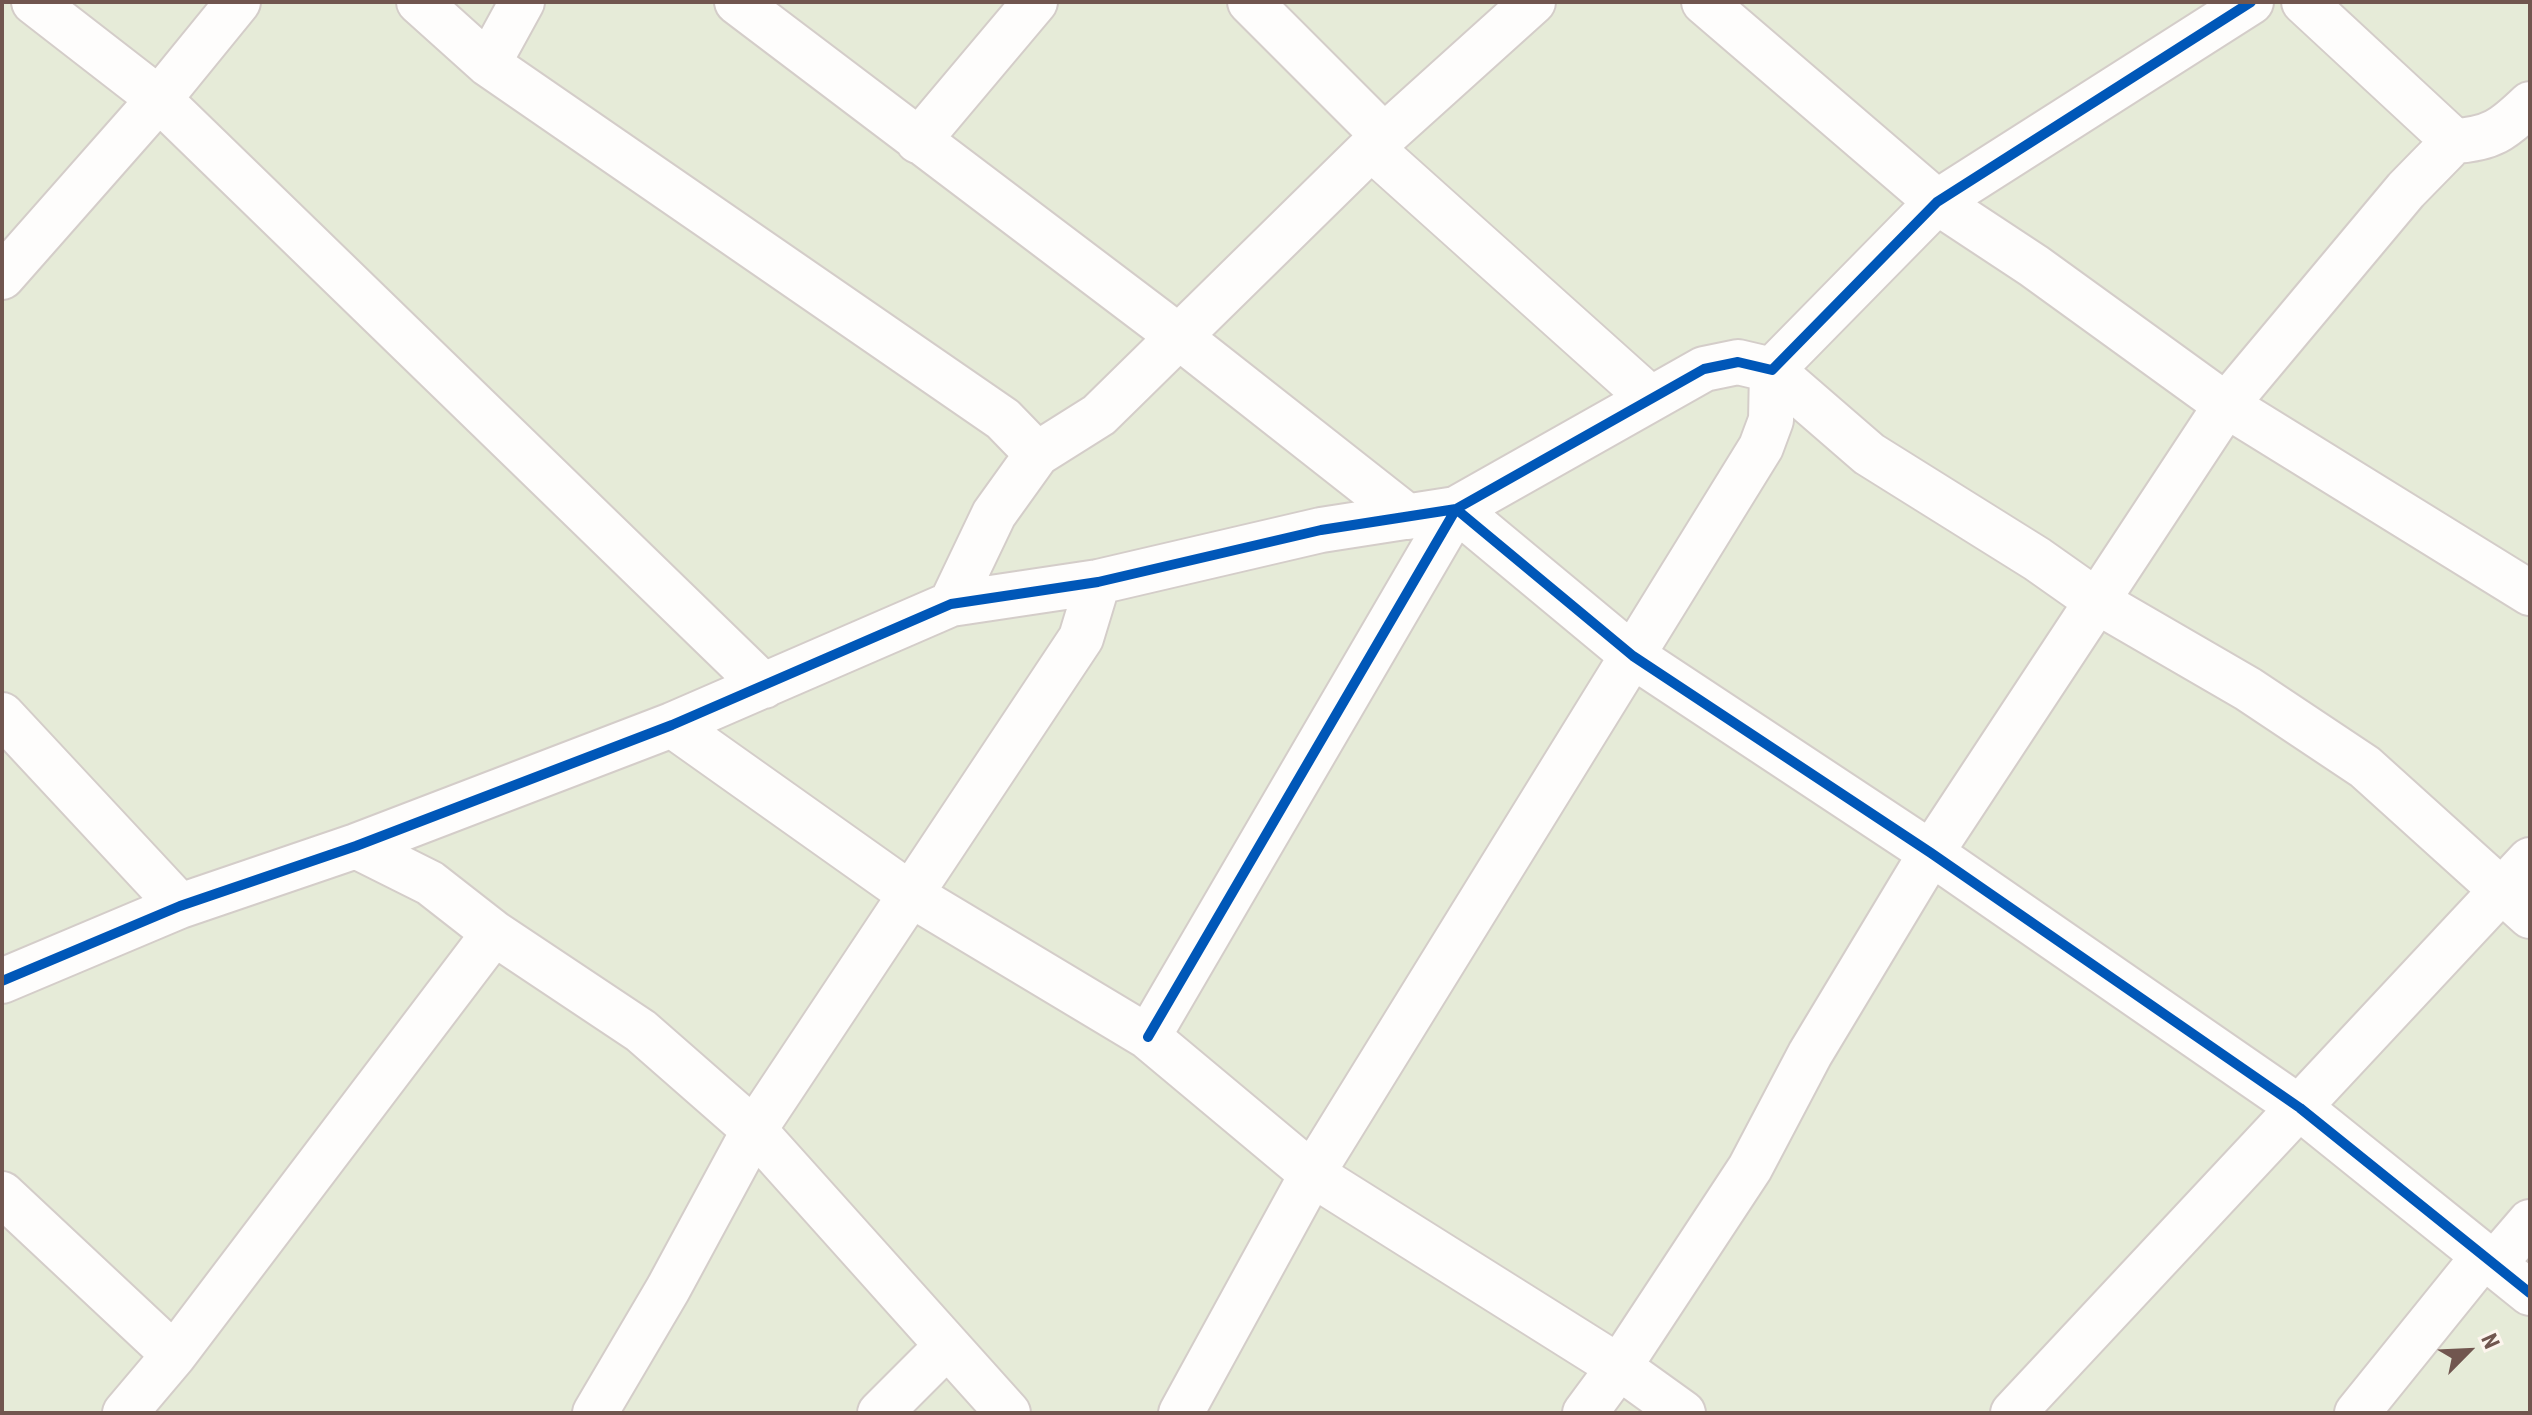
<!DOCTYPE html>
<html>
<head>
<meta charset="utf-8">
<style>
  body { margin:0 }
  #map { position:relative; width:2532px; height:1415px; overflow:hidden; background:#f6f1ec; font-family:"Roboto Condensed",sans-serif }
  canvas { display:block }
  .frame { position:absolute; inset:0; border:4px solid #71564f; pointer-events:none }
  .north { position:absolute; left:2428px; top:1311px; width:80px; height:80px; -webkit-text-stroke:6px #fdf5ee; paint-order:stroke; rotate:66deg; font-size:22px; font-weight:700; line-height:32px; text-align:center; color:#71564f }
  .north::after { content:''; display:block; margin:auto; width:28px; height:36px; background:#71564f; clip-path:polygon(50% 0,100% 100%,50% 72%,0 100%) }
</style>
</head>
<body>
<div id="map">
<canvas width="2532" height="1415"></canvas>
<div class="frame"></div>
<div class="north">N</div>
</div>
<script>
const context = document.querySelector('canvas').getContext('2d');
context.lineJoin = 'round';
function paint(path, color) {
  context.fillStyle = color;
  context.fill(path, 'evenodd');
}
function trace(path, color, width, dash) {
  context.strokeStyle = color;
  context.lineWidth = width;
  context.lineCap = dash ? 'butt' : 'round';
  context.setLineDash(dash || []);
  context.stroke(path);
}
paint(new Path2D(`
  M 2,2 L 2530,2 L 2530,1413 L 2,1413 Z`), '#e6ebd8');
const minor = new Path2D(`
  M 34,2 L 159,99 L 764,686
  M 419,2 L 488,64 L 1003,419 L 1037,454
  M 737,2 L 1178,336 L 1408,517
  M 1250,2 L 1384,136
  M 1704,2 L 1937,202 L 2034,266 L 2226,405 L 2530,593
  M 2304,2 L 2454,141
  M 488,64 L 522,2
  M 918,141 L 1035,2
  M 1371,148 L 1651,399
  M 2,277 L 159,99 L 238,2
  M 1772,370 L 1869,454 L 2037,559 L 2098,602 L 2248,689 L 2365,767 L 2530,916
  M 951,604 L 994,514 L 1037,454 L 1099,415 L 1371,148 L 1533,2
  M 2,715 L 180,906
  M 672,725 L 913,896 L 1148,1037 L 1312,1174 L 1619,1367 L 1683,1413
  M 356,846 L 430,883 L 494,933 L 641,1031 L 754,1130 L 1008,1413
  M 2,981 L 180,906 L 356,846 L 672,725 L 951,604 L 1098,582 L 1321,530 L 1456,509 L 1704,369 L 1738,362 L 1772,370 L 1937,202 L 2251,2
  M 1148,1037 L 1456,509 L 1633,656 L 1931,853 L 2300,1108 L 2530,1293
  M 2,1194 L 174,1355
  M 2493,1265 L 2530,1222
  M 125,1413 L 174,1355 L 494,933
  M 595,1413 L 668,1289 L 754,1130 L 1081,638 L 1098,582
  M 880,1413 L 947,1346
  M 1181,1413 L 1312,1174 L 1761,447 L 1771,420 L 1772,370
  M 1585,1413 L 1619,1367 L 1750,1168 L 1810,1054 L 1931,853 L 2226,405 L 2406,190 L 2454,141 C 2491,139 2503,130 2530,104
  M 2013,1413 L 2530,860
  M 2357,1413 L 2483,1257`);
trace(minor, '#d4cdc9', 48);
trace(minor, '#fefdfc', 44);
trace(new Path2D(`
  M 2,981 L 180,906 L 356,846 L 672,725 L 951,604 L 1098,582 L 1321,530 L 1456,509 L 1704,369 L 1738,362 L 1772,370 L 1937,202 L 2251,2
  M 1148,1037 L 1456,509 L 1633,656 L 1931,853 L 2300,1108 L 2530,1293`), '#0057b8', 10);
</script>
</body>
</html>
